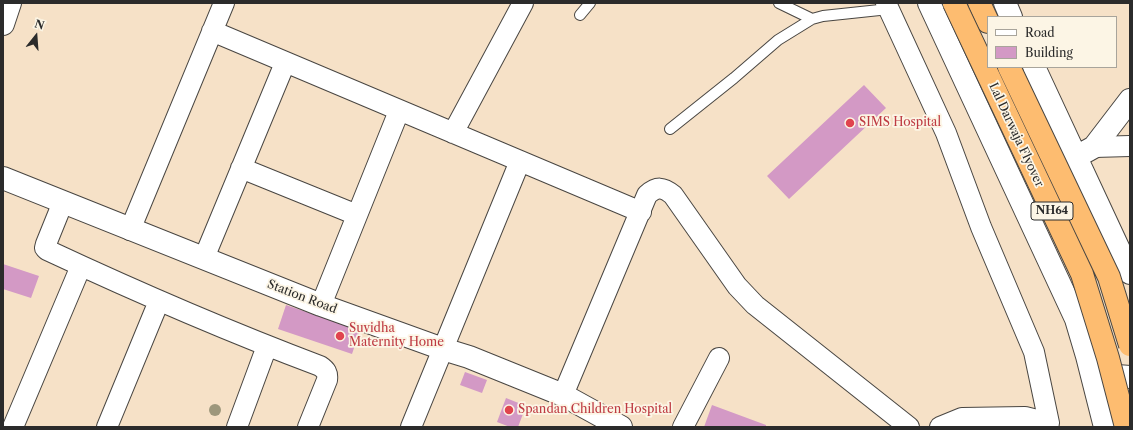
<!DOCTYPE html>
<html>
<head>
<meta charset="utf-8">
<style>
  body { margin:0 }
  #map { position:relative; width:1133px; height:430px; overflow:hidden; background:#f6e1c7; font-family:"Libre Caslon Text",serif }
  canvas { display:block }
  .frame { position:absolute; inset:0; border:4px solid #2b2b2b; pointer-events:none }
  .legend { position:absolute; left:987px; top:16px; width:130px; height:52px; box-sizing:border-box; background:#fcf5e5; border:1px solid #a8a49b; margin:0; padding:5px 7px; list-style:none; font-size:12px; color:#2b2b2b }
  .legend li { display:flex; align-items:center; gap:8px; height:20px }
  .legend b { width:20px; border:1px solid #a8a49b }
  .north { position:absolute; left:16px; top:16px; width:40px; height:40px; -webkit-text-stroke:3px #fcf5e5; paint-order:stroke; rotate:17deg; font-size:11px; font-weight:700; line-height:16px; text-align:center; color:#2b2b2b }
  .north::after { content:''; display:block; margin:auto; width:14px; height:18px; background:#2b2b2b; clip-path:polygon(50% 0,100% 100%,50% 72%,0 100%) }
</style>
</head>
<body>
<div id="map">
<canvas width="1133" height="430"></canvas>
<div class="frame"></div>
<ul class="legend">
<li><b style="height:5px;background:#fff"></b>Road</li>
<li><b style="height:11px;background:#d399c5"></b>Building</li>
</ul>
<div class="north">N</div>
</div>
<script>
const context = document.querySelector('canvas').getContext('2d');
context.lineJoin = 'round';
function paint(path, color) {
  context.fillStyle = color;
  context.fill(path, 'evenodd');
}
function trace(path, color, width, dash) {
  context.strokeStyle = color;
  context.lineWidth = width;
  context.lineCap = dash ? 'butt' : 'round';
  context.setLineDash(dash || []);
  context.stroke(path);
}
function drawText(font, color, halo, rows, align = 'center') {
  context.font = font + ' "Libre Caslon Text",serif';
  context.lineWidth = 3.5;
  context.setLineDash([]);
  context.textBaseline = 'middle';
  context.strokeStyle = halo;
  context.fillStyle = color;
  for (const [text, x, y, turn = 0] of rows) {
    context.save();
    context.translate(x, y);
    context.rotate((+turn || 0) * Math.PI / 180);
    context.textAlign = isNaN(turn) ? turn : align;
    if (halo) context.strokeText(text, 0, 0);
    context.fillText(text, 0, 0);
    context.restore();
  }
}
paint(new Path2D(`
  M 864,85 L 886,108 L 789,199 L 767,176 Z
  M 3,264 L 39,276 L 31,298 L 3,289 Z
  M 286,305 L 360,330 L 352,354 L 278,329 Z
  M 465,372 L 487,380 L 482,393 L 460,385 Z
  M 506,398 L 526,406 L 518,427 L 510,427 L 497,422 Z
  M 712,405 L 766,425 L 766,427 L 704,427 Z`), '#d399c5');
const service = new Path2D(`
  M 779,3 L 812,19
  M 580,15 L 590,3
  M 670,129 L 734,78 L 778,40 L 812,19 L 823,16 L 889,9`);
const minor = new Path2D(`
  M 886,3 L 946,133 L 981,227 L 1034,352 L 1049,423 L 1025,417 L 962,418 L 940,427
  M 212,31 L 641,212
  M 453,133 L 523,3
  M 1094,147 L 1130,146
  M 241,168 L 357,215
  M 63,202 L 46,244 L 45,248 L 47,250 C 137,292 227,331 320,366 C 326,370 328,373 327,380 L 308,427
  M 130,230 L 224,3
  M 204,258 L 285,63
  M 321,305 L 399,111
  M 563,395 L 647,195 C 657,186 663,187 673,195 L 737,286 L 755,305 L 909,427
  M 13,427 L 81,266
  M 107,427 L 159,301
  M 237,427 L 267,346
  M 411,427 L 520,161
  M 683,427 L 719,358`);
const tertiary = new Path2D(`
  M 929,3 L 1076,319 L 1087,356 L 1105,427
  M 1005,3 L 1011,17
  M 3,24 L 10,3
  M 1034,67 L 1130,273
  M 1076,157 L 1094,147 L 1130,100
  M 3,178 L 321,305 L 443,349 L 469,357 L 563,395 L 621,427
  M 1097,369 L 1117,376 L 1130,377`);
const trunk = new Path2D(`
  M 979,3 L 988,22`);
trace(service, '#494642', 12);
trace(minor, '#494642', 22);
trace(tertiary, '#494642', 24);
trace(trunk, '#494642', 24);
trace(service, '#fff', 10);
trace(minor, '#fff', 20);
trace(tertiary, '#fff', 22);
trace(trunk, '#fdbc70', 22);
const trunkBridge = new Path2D(`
  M 954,3 L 1082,274 L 1108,358 L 1126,427
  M 1009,67 L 1109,277 L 1130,345`);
trace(trunkBridge, '#494642', 24, []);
trace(trunkBridge, '#fdbc70', 22);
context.fillStyle = '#9d977c';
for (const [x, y] of [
  [215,410]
]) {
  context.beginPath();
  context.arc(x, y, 6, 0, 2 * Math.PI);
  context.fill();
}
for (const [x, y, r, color] of [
  [850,123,5,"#e0444e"],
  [340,336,5,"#e0444e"],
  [509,410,5,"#e0444e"]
]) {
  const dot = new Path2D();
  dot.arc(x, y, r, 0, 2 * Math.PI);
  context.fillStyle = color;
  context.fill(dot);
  trace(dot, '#fcf5e5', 1.5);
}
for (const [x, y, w] of [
  [1052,211,42]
]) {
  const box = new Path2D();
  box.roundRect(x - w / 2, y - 9, w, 18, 3);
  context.fillStyle = '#fcf5e5';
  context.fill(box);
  trace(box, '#2b2b2b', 1);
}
drawText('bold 11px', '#2b2b2b', null, [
  ["NH64",1052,211]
]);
drawText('12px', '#be3a42', '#fcf5e5', [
  ["SIMS Hospital",859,123],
  ["Suvidha",349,329],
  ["Maternity Home",349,343],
  ["Spandan Children Hospital",518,410]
], 'left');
drawText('12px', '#2b2b2b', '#fcf5e5', [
  ["Lal Darwaja Flyover",1016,135,65],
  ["Station Road",302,297,21]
]);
</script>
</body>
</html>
